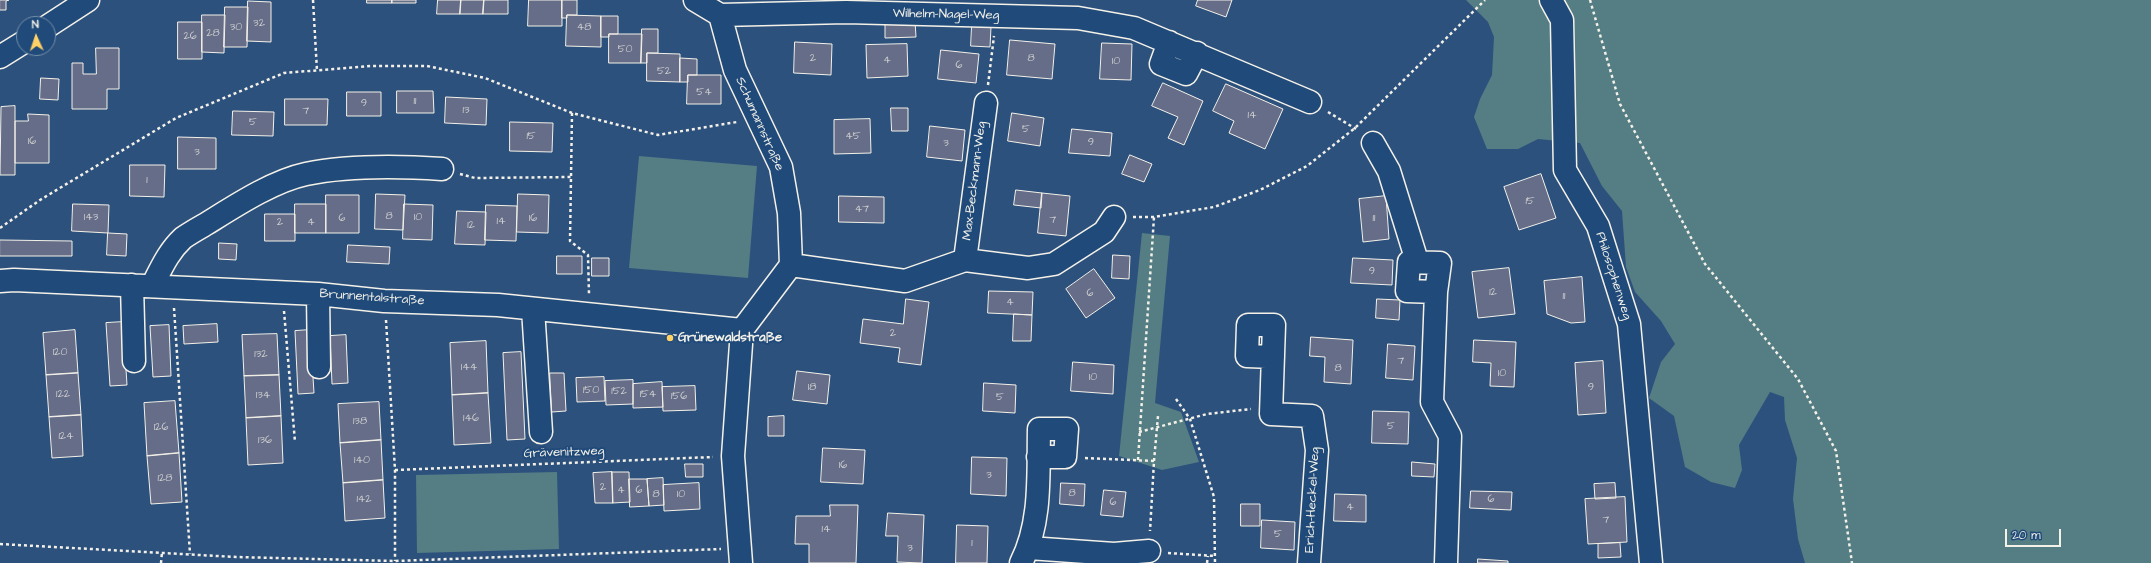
<!DOCTYPE html>
<html>
<head>
<meta charset="utf-8">
<style>
  body { margin:0 }
  #map { position:relative; width:2151px; height:563px; overflow:hidden; background:#2d517d; font-family:"Architects Daughter",sans-serif }
  canvas { display:block }
  .north { position:absolute; left:16px; top:16px; width:40px; height:40px; box-sizing:border-box; background:#1f4a7a; border:1px solid #748da6; border-radius:50%; rotate:357deg; font-size:11px; font-weight:700; line-height:16px; text-align:center; color:#f4f1e8 }
  .north::after { content:''; display:block; margin:auto; width:14px; height:18px; background:#ffd166; clip-path:polygon(50% 0,100% 100%,50% 72%,0 100%) }
  .scale { position:absolute; left:2005px; top:529px; width:56px; height:18px; box-sizing:border-box; border:2px solid #f4f1e8; border-top:0; padding-left:5px; font-size:12px; line-height:14px; white-space:nowrap; color:#f4f1e8; -webkit-text-stroke:3px #1f4a7a; paint-order:stroke }
</style>
</head>
<body>
<div id="map">
<canvas width="2151" height="563"></canvas>
<div class="north">N</div>
<div class="scale">20 m</div>
</div>
<script>
const context = document.querySelector('canvas').getContext('2d');
context.lineJoin = 'round';
function paint(path, color) {
  context.fillStyle = color;
  context.fill(path, 'evenodd');
}
function trace(path, color, width, dash) {
  context.strokeStyle = color;
  context.lineWidth = width;
  context.lineCap = dash ? 'butt' : 'round';
  context.setLineDash(dash || []);
  context.stroke(path);
}
function drawText(font, color, halo, rows, align = 'center') {
  context.font = font + ' "Architects Daughter",sans-serif';
  context.lineWidth = 4;
  context.setLineDash([]);
  context.textBaseline = 'middle';
  context.strokeStyle = halo;
  context.fillStyle = color;
  for (const [text, x, y, turn = 0] of rows) {
    context.save();
    context.translate(x, y);
    context.rotate((+turn || 0) * Math.PI / 180);
    context.textAlign = isNaN(turn) ? turn : align;
    if (halo) context.strokeText(text, 0, 0);
    context.fillText(text, 0, 0);
    context.restore();
  }
}
paint(new Path2D(`
  M 1466,0 L 2151,0 L 2151,563 L 1805,563 L 1798,539 L 1793,499 L 1797,458 L 1785,420 L 1784,397 L 1770,392 L 1739,445 L 1742,470 L 1735,488 L 1711,482 L 1685,467 L 1674,416 L 1649,398 L 1661,362 L 1675,344 L 1661,321 L 1635,292 L 1626,267 L 1622,211 L 1602,186 L 1580,143 L 1538,139 L 1518,149 L 1487,149 L 1474,117 L 1480,99 L 1492,75 L 1494,37 L 1488,22 Z
  M 639,156 L 757,166 L 748,278 L 629,268 Z
  M 1142,233 L 1170,236 L 1155,403 L 1181,412 L 1199,462 L 1162,470 L 1119,456 Z
  M 557,472 L 559,549 L 417,553 L 416,475 Z`), '#547d84');
const building = new Path2D(`
  M 0,0 L 9,0 L 6,1 L 6,10 L 0,10 Z
  M 367,0 L 392,0 L 392,3 L 367,3 Z
  M 392,0 L 416,0 L 416,3 L 392,3 Z
  M 438,0 L 461,0 L 460,14 L 437,14 Z
  M 461,0 L 484,0 L 483,14 L 460,14 Z
  M 484,0 L 508,0 L 508,14 L 483,14 Z
  M 529,0 L 562,0 L 562,26 L 528,26 Z
  M 562,0 L 577,0 L 577,15 L 567,15 L 567,18 L 562,18 Z
  M 1198,0 L 1232,0 L 1226,17 L 1196,6 Z
  M 248,1 L 271,2 L 271,42 L 247,41 Z
  M 225,7 L 248,7 L 247,47 L 224,47 Z
  M 202,15 L 225,15 L 224,53 L 202,52 Z
  M 567,15 L 601,16 L 601,47 L 566,46 Z
  M 601,16 L 618,16 L 618,34 L 609,34 L 609,37 L 601,37 Z
  M 915,21 L 916,37 L 885,38 L 885,22 Z
  M 178,22 L 202,22 L 202,59 L 178,59 Z
  M 972,25 L 991,27 L 990,47 L 971,46 Z
  M 642,29 L 658,29 L 658,53 L 647,53 L 647,63 L 641,63 Z
  M 609,34 L 642,34 L 641,63 L 609,63 Z
  M 1010,40 L 1055,44 L 1052,79 L 1007,75 Z
  M 795,42 L 832,44 L 831,75 L 794,73 Z
  M 1102,43 L 1132,44 L 1131,80 L 1100,79 Z
  M 907,44 L 908,76 L 867,78 L 866,45 Z
  M 96,48 L 119,48 L 119,89 L 107,89 L 107,109 L 72,109 L 72,63 L 83,63 L 83,74 L 96,74 Z
  M 941,50 L 979,54 L 976,83 L 938,79 Z
  M 647,53 L 680,54 L 680,82 L 647,81 Z
  M 680,58 L 697,59 L 697,75 L 688,75 L 688,82 L 680,82 Z
  M 688,75 L 721,75 L 721,104 L 687,104 Z
  M 41,78 L 59,79 L 58,100 L 40,99 Z
  M 1163,83 L 1203,101 L 1184,145 L 1168,138 L 1178,117 L 1152,106 Z
  M 1226,84 L 1283,109 L 1265,149 L 1229,133 L 1234,121 L 1213,111 Z
  M 397,91 L 433,91 L 434,113 L 397,113 Z
  M 347,92 L 381,92 L 381,116 L 347,116 Z
  M 446,97 L 487,99 L 486,125 L 445,123 Z
  M 285,99 L 328,99 L 327,125 L 285,125 Z
  M 15,106 L 15,175 L 0,175 L 1,107 Z
  M 891,108 L 908,108 L 908,131 L 892,131 Z
  M 233,111 L 274,112 L 273,136 L 232,135 Z
  M 1012,113 L 1044,118 L 1040,146 L 1008,141 Z
  M 28,114 L 49,115 L 49,163 L 15,163 L 15,121 L 28,121 Z
  M 870,119 L 871,153 L 834,154 L 834,120 Z
  M 510,122 L 553,123 L 552,152 L 510,151 Z
  M 930,126 L 965,130 L 962,161 L 927,157 Z
  M 1072,129 L 1112,133 L 1110,156 L 1069,153 Z
  M 178,137 L 216,138 L 216,169 L 178,169 Z
  M 1130,155 L 1152,164 L 1144,182 L 1122,174 Z
  M 130,165 L 165,165 L 164,197 L 130,196 Z
  M 1541,174 L 1556,218 L 1519,230 L 1504,187 Z
  M 1016,190 L 1042,193 L 1041,208 L 1014,205 Z
  M 1042,193 L 1070,196 L 1066,236 L 1038,233 Z
  M 376,194 L 405,195 L 403,230 L 375,229 Z
  M 518,194 L 549,195 L 548,233 L 517,232 Z
  M 326,195 L 359,195 L 359,233 L 326,233 Z
  M 839,196 L 884,197 L 884,223 L 839,222 Z
  M 1386,196 L 1389,239 L 1363,242 L 1359,199 Z
  M 73,204 L 109,205 L 108,233 L 72,231 Z
  M 295,204 L 326,204 L 326,233 L 295,233 Z
  M 404,204 L 433,205 L 432,240 L 403,239 Z
  M 486,205 L 517,206 L 516,241 L 485,240 Z
  M 457,211 L 486,212 L 485,245 L 455,244 Z
  M 265,214 L 295,214 L 295,241 L 265,241 Z
  M 108,233 L 127,234 L 126,256 L 107,255 Z
  M 0,240 L 72,241 L 72,256 L 0,256 Z
  M 219,243 L 237,244 L 236,260 L 219,259 Z
  M 348,245 L 390,247 L 389,264 L 347,262 Z
  M 1113,255 L 1130,256 L 1129,279 L 1112,278 Z
  M 557,256 L 582,256 L 582,274 L 557,274 Z
  M 592,258 L 609,258 L 609,276 L 592,276 Z
  M 1353,258 L 1393,260 L 1392,285 L 1351,283 Z
  M 1509,268 L 1515,314 L 1478,318 L 1472,272 Z
  M 1094,269 L 1115,298 L 1086,318 L 1066,289 Z
  M 1582,277 L 1585,322 L 1571,323 L 1547,314 L 1544,281 Z
  M 989,291 L 1033,292 L 1032,315 L 988,313 Z
  M 906,299 L 929,302 L 921,365 L 898,362 L 900,348 L 860,343 L 863,319 L 903,324 Z
  M 1377,299 L 1400,300 L 1399,320 L 1376,318 Z
  M 1014,314 L 1032,315 L 1031,341 L 1013,341 Z
  M 123,322 L 127,385 L 110,386 L 106,323 Z
  M 217,324 L 218,342 L 184,344 L 183,326 Z
  M 169,325 L 171,376 L 153,377 L 150,326 Z
  M 75,330 L 78,373 L 46,375 L 43,333 Z
  M 310,330 L 314,393 L 298,394 L 295,331 Z
  M 277,334 L 279,375 L 244,376 L 242,335 Z
  M 346,335 L 348,383 L 332,384 L 330,336 Z
  M 1311,337 L 1353,340 L 1351,384 L 1324,382 L 1325,357 L 1310,356 Z
  M 1474,340 L 1516,342 L 1514,387 L 1490,386 L 1491,363 L 1473,362 Z
  M 486,341 L 488,393 L 452,395 L 450,343 Z
  M 1388,344 L 1415,346 L 1413,380 L 1386,378 Z
  M 521,352 L 525,439 L 507,440 L 503,353 Z
  M 1603,361 L 1606,413 L 1578,415 L 1575,363 Z
  M 1073,362 L 1114,365 L 1113,394 L 1071,391 Z
  M 797,371 L 830,375 L 827,404 L 793,400 Z
  M 78,373 L 81,415 L 49,417 L 46,375 Z
  M 550,373 L 564,373 L 566,411 L 552,412 Z
  M 279,375 L 281,416 L 246,418 L 244,376 Z
  M 604,377 L 605,401 L 577,402 L 576,378 Z
  M 633,380 L 633,404 L 606,405 L 605,381 Z
  M 662,382 L 663,407 L 633,408 L 633,384 Z
  M 984,383 L 1016,385 L 1015,413 L 983,411 Z
  M 695,386 L 696,410 L 663,411 L 662,387 Z
  M 488,393 L 491,443 L 454,445 L 452,395 Z
  M 175,401 L 179,453 L 147,456 L 144,403 Z
  M 379,402 L 381,440 L 340,443 L 338,404 Z
  M 1373,411 L 1409,412 L 1408,444 L 1372,443 Z
  M 81,415 L 83,456 L 52,458 L 49,417 Z
  M 281,416 L 283,463 L 248,465 L 246,418 Z
  M 784,416 L 784,436 L 768,436 L 768,417 Z
  M 381,440 L 383,480 L 343,483 L 340,443 Z
  M 823,448 L 865,450 L 863,484 L 821,482 Z
  M 179,453 L 182,502 L 151,504 L 147,456 Z
  M 972,457 L 1007,458 L 1006,496 L 971,494 Z
  M 1412,462 L 1435,464 L 1434,477 L 1412,476 Z
  M 685,464 L 703,464 L 703,477 L 686,477 Z
  M 612,472 L 613,503 L 595,503 L 593,473 Z
  M 612,472 L 629,472 L 630,502 L 613,503 Z
  M 663,478 L 664,505 L 649,506 L 647,479 Z
  M 629,479 L 647,479 L 649,506 L 630,507 Z
  M 383,480 L 385,518 L 345,521 L 343,483 Z
  M 699,483 L 700,509 L 664,511 L 663,485 Z
  M 1061,483 L 1085,484 L 1084,506 L 1060,504 Z
  M 1615,483 L 1616,498 L 1595,499 L 1594,484 Z
  M 1104,490 L 1126,492 L 1123,517 L 1101,515 Z
  M 1471,491 L 1512,492 L 1511,510 L 1470,508 Z
  M 1335,494 L 1366,495 L 1366,522 L 1334,521 Z
  M 1625,497 L 1627,542 L 1588,544 L 1585,499 Z
  M 1241,504 L 1260,504 L 1260,526 L 1241,526 Z
  M 830,505 L 858,505 L 856,563 L 809,563 L 809,544 L 795,544 L 796,516 L 830,516 Z
  M 888,513 L 924,515 L 922,563 L 897,562 L 898,536 L 886,536 Z
  M 1262,520 L 1295,522 L 1294,550 L 1261,548 Z
  M 957,525 L 988,526 L 987,563 L 956,563 Z
  M 1620,543 L 1621,557 L 1598,558 L 1598,544 Z
  M 1478,559 L 1508,561 L 1508,563 L 1478,563 Z`);
paint(building, '#656d88');
trace(building, '#f4f1e8', 1);
const minor = new Path2D(`
  M 695,0 L 720,15 L 735,70 L 781,167 L 789,213 L 791,265
  M 1551,0 L 1562,20 L 1565,170 L 1598,226 L 1629,324 L 1651,563
  M 720,15 L 846,12 L 1078,18 L 1134,28 L 1310,102
  M 48,26 L 88,0
  M 1169,42 L 1161,64 L 1186,74 L 1197,53
  M 0,57 L 24,42
  M 1373,143 L 1389,171 L 1417,261
  M 965,260 L 986,103
  M 791,265 L 905,281 L 965,260 L 1028,268 L 1054,264 L 1104,232 L 1114,217
  M 0,281 L 14,280 L 318,294 L 384,301 L 498,305 L 742,330
  M 132,285 L 134,361
  M 152,286 C 161,269 168,252 183,238 C 190,233 199,228 206,224 C 235,206 273,181 306,174 C 350,165 398,166 442,169
  M 1436,292 L 1407,291 L 1409,262 L 1440,263 L 1436,292 L 1432,402 L 1450,436 L 1446,563
  M 318,294 L 319,367
  M 533,309 L 541,432
  M 1273,357 L 1247,356 L 1248,325 L 1274,325 L 1271,414 L 1312,416 L 1317,450 L 1309,563
  M 1029,548 L 1114,554 L 1149,551
  M 741,563 L 733,456 L 742,330 L 791,265
  M 1021,563 C 1042,522 1038,474 1039,429 L 1067,429 L 1065,457 L 1038,457`);
trace(minor, '#f4f1e8', 25);
trace(new Path2D(`
  M 313,0 L 317,71
  M 1590,0 L 1620,104 L 1705,264 L 1798,379 L 1836,451 L 1852,563
  M 988,85 L 994,36
  M 1328,112 L 1356,129
  M 572,113 L 570,241 L 588,255 L 589,294
  M 460,174 L 475,178 L 571,177
  M 1133,217 L 1154,217 L 1214,207 L 1260,190 L 1307,166 L 1355,128 L 1485,0
  M 0,228 L 40,200 L 176,118 L 284,73 L 371,66 L 427,66 L 485,78 L 572,113 L 658,135 L 737,122
  M 174,308 L 190,554
  M 284,311 L 295,442
  M 386,320 L 395,470 L 395,561
  M 1176,399 L 1190,419 L 1214,497 L 1215,563
  M 1139,432 L 1207,414 L 1251,409
  M 1085,458 L 1154,461 L 1150,531
  M 1138,460 L 1154,217
  M 1154,461 L 1158,416
  M 395,470 L 713,457
  M 0,544 L 236,557 L 395,561 L 721,549
  M 1168,553 L 1215,556
  M 161,563 L 162,552
  M 1207,563 L 1208,556`), '#f4f1e8', 2.5, [3, 3]);
trace(minor, '#1f4a7a', 22);
for (const [x, y, r, color] of [
  [670,338,4,"#ffd166"]
]) {
  const dot = new Path2D();
  dot.arc(x, y, r, 0, 2 * Math.PI);
  context.fillStyle = color;
  context.fill(dot);
  trace(dot, '#1f4a7a', 1.5);
}
drawText('11px', '#d0d0d0', null, [
  ["32",259,24],
  ["30",236,28],
  ["48",584,28],
  ["28",213,34],
  ["26",190,37],
  ["50",625,50],
  ["2",813,59],
  ["8",1031,59],
  ["4",887,61],
  ["10",1116,62],
  ["6",959,66],
  ["52",664,72],
  ["54",704,93],
  ["11",415,102],
  ["9",364,104],
  ["13",466,111],
  ["7",306,112],
  ["14",1252,116],
  ["5",253,123],
  ["5",1026,130],
  ["15",531,137],
  ["45",853,137],
  ["16",32,142],
  ["9",1091,143],
  ["3",946,144],
  ["3",197,153],
  ["1",147,181],
  ["15",1530,202],
  ["47",862,210],
  ["8",389,217],
  ["143",91,218],
  ["10",418,218],
  ["6",342,219],
  ["16",533,219],
  ["11",1374,219],
  ["7",1053,221],
  ["14",501,222],
  ["2",280,223],
  ["4",311,223],
  ["12",471,226],
  ["9",1372,272],
  ["12",1493,293],
  ["6",1090,294],
  ["11",1564,297],
  ["4",1010,303],
  ["2",893,334],
  ["120",60,353],
  ["132",261,355],
  ["7",1401,362],
  ["144",469,368],
  ["8",1338,369],
  ["10",1502,374],
  ["10",1093,378],
  ["18",812,388],
  ["9",1591,388],
  ["150",591,391],
  ["152",619,392],
  ["122",63,395],
  ["154",648,395],
  ["134",263,396],
  ["156",679,397],
  ["5",1000,398],
  ["146",471,419],
  ["138",360,422],
  ["5",1391,427],
  ["126",161,428],
  ["124",66,437],
  ["136",265,441],
  ["140",362,461],
  ["16",843,466],
  ["3",989,476],
  ["128",165,479],
  ["2",603,488],
  ["4",621,491],
  ["6",639,491],
  ["8",1072,494],
  ["8",656,495],
  ["10",681,495],
  ["142",364,500],
  ["6",1491,500],
  ["6",1113,503],
  ["4",1350,508],
  ["7",1606,521],
  ["14",826,530],
  ["5",1278,535],
  ["1",972,544],
  ["3",910,549]
]);
drawText('13px', '#f4f1e8', '#1f4a7a', [
  ["Wilhelm-Nagel-Weg",946,15,1],
  ["Schumannstraße",759,124,66],
  ["Max-Beckmann-Weg",975,181,-83],
  ["Philosophenweg",1613,276,72],
  ["Brunnentalstraße",372,298,4],
  ["Grävenitzweg",564,453,-2],
  ["Erich-Heckel-Weg",1313,500,-87]
]);
drawText('bold 13px', '#f4f1e8', '#1f4a7a', [
  ["Grünewaldstraße",678,338]
], 'left');
</script>
</body>
</html>
